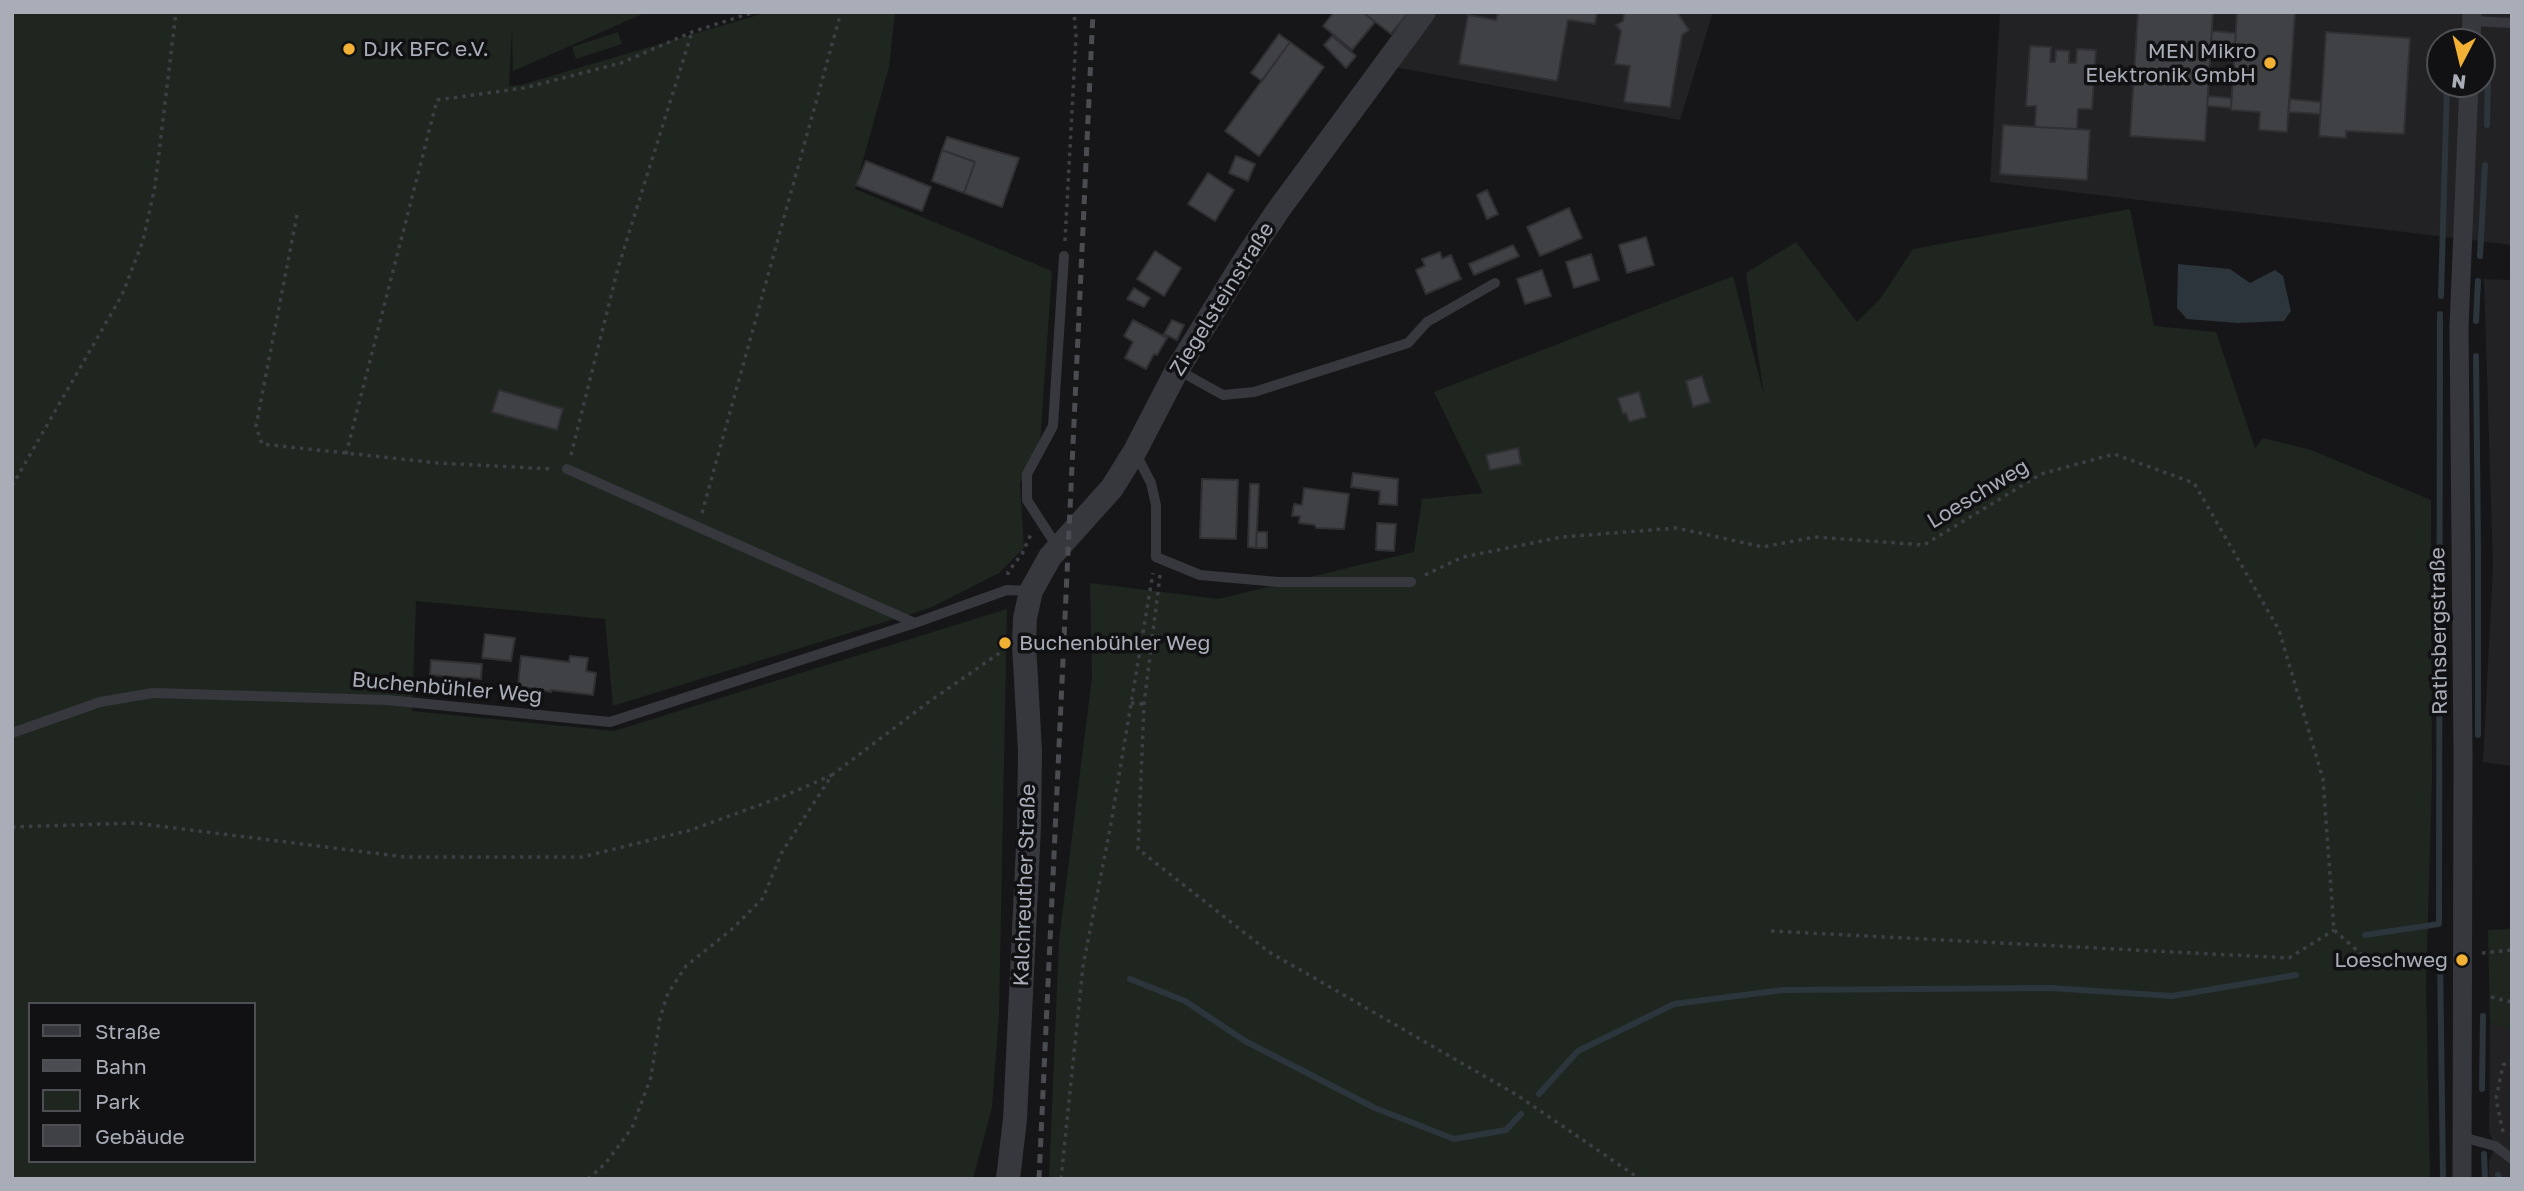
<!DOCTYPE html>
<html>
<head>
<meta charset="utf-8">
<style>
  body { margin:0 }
  #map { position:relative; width:2524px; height:1191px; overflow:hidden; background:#161618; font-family:"Golos Text",sans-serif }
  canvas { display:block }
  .frame { position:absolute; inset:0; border:14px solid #a8adb8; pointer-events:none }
  .legend { position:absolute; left:28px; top:1002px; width:228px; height:161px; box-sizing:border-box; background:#111113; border:2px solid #4d4f55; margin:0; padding:9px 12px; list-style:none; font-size:21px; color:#a8adb8 }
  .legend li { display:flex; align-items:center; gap:14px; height:35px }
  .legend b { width:35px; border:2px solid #4d4f55 }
  .north { position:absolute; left:2426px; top:28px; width:70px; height:70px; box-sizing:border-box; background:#111113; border:2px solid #4d4f55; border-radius:50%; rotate:187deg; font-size:19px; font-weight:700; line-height:28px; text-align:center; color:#a8adb8 }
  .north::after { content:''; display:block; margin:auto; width:24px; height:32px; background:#f2b134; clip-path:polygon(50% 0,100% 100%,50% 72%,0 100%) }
</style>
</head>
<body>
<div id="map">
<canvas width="2524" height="1191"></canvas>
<div class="frame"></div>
<ul class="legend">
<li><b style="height:9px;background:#37383d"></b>Straße</li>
<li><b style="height:9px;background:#4a4c52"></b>Bahn</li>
<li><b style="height:19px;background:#1e261f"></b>Park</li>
<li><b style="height:19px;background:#404145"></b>Gebäude</li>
</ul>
<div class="north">N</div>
</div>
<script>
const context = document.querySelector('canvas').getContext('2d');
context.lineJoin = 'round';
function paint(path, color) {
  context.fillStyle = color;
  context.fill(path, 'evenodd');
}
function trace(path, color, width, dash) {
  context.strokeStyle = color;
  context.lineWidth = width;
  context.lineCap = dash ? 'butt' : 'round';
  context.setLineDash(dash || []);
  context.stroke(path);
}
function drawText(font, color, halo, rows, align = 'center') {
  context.font = font + ' "Golos Text",sans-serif';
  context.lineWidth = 7;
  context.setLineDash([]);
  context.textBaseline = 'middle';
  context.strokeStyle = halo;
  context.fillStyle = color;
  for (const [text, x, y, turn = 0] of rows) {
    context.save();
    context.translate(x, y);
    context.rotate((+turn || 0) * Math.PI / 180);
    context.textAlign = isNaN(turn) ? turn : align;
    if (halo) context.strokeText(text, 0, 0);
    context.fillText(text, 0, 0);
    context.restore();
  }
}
paint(new Path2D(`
  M 1438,12 L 1713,12 L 1680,120 L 1394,67 Z
  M 2000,12 L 2512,12 L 2512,245 L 1990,182 ZM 2440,42 L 2482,42 L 2482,84 L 2440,84 Z
  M 2484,279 L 2512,280 L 2512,766 L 2483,762 L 2493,567 Z
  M 2490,1023 L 2512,1029 L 2512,1179 L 2489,1179 L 2489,1162 L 2495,1146 L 2489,1132 Z`), '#222225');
paint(new Path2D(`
  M 12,12 L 647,12 L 513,71 L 512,28 L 509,86 L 521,85 L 768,12 L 895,12 L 889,67 L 855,189 L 1052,271 L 1040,444 L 1020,483 L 1024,548 L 999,573 L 930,608 L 613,706 L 605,619 L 416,601 L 412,711 L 614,731 L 1007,609 L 999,1015 L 992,1107 L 973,1179 L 12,1179 ZM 30,1004 L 254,1004 L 254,1161 L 30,1161 Z
  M 618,32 L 622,44 L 576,59 L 572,47 Z
  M 2130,209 L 2154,326 L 2216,332 L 2255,448 L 2263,438 L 2311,450 L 2431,500 L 2432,777 L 2426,984 L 2430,1179 L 1049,1179 L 1059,940 L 1092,677 L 1090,583 L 1218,599 L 1414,552 L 1422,499 L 1483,493 L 1434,392 L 1733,276 L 1764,395 L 1746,273 L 1796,242 L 1857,322 L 1880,299 L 1913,249 Z
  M 2512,929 L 2512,1029 L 2490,1023 L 2488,930 Z`), '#1e261f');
paint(new Path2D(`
  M 2178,264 L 2230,269 L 2250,283 L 2275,270 L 2283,276 L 2291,311 L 2284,321 L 2238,323 L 2187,319 L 2177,308 Z`), '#2c353c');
trace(new Path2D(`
  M 2487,125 L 2488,81
  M 2480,256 L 2485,165
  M 2441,296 L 2447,84
  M 2476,321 L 2478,281
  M 2476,356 L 2478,547 L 2478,735
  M 2365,935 L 2439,924 L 2440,314
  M 2440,956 L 2443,1179
  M 1130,979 L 1185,1001 L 1245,1041 L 1375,1108 L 1454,1139 L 1506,1130 L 1521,1114
  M 2482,1089 L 2483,1016
  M 1539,1094 L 1578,1051 L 1674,1004 L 1783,990 L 2050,988 L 2172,996 L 2296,975
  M 2484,1154 L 2485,1179
  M 2498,1175 L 2500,1179`), '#2c353c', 6);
const building = new Path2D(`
  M 1334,12 L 1363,12 L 1375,22 L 1352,50 L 1323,26 Z
  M 1367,12 L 1409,12 L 1391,34 L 1365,14 Z
  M 1498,12 L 1597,12 L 1595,24 L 1568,20 L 1557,81 L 1459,64 L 1468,15 L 1496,20 Z
  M 1624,12 L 1677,12 L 1689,30 L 1682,35 L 1670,107 L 1624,102 L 1630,66 L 1615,64 L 1621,31 L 1616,25 L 1623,21 Z
  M 2138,12 L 2213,12 L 2205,141 L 2130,136 Z
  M 2237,12 L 2295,12 L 2287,132 L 2259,130 L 2260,112 L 2231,110 Z
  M 2212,31 L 2236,33 L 2235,44 L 2211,42 Z
  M 2326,32 L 2410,38 L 2404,134 L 2346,131 L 2346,138 L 2319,136 Z
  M 1279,34 L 1290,42 L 1262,81 L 1251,73 Z
  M 1332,36 L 1356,56 L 1346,68 L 1324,45 Z
  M 1290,42 L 1324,67 L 1259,156 L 1225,131 Z
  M 2030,46 L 2051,47 L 2050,62 L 2055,62 L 2056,50 L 2069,51 L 2069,63 L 2076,63 L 2077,49 L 2096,50 L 2092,109 L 2078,109 L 2077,129 L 2035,127 L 2036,106 L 2026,106 Z
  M 2208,96 L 2231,98 L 2231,108 L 2207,106 Z
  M 2290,99 L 2321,102 L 2320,114 L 2289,112 Z
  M 2003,125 L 2090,130 L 2087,180 L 2000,174 Z
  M 947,137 L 1019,158 L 1002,207 L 964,193 L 975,162 L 942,150 Z
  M 942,150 L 975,162 L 964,193 L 932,181 Z
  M 1236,156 L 1255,164 L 1248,181 L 1229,173 Z
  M 866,161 L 931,187 L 922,211 L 856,185 Z
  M 1208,173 L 1234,190 L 1215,221 L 1188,204 Z
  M 1487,190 L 1498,214 L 1487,219 L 1477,195 Z
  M 1569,208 L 1582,238 L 1540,256 L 1527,227 Z
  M 1646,237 L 1654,265 L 1627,273 L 1619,245 Z
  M 1513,245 L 1519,256 L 1474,275 L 1469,264 Z
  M 1155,251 L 1181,268 L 1164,296 L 1137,279 Z
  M 1440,252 L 1442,259 L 1451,255 L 1461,279 L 1426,294 L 1416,270 L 1425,266 L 1422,259 Z
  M 1591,254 L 1599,280 L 1574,288 L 1566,262 Z
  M 1542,270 L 1551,296 L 1525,304 L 1517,279 Z
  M 1134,288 L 1150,298 L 1144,307 L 1127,299 Z
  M 1133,320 L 1167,338 L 1157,355 L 1154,354 L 1146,369 L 1125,358 L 1133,342 L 1124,336 Z
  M 1172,320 L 1184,325 L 1177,340 L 1164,334 Z
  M 1702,376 L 1710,402 L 1693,407 L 1686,381 Z
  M 499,390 L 563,409 L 557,430 L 492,412 Z
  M 1639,392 L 1646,417 L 1629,422 L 1626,413 L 1623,414 L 1618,398 Z
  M 1518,448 L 1521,464 L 1490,470 L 1486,455 Z
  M 1353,473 L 1398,479 L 1397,505 L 1379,504 L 1380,491 L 1351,487 Z
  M 1202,479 L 1238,480 L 1236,539 L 1200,538 Z
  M 1250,484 L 1259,484 L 1256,548 L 1248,547 Z
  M 1304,488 L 1349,494 L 1344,529 L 1316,528 L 1315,525 L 1299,523 L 1300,516 L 1292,516 L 1294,504 L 1302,505 Z
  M 1377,523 L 1396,524 L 1394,551 L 1376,550 Z
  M 1257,532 L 1267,532 L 1267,548 L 1256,548 Z
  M 485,634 L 515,638 L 511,661 L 482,658 Z
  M 521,656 L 569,662 L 570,656 L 588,658 L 586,671 L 596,673 L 593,695 L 551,690 L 551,692 L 518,686 Z
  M 431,660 L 482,664 L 481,679 L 430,675 Z`);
paint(building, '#404145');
trace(building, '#303034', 2);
trace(new Path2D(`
  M 297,215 L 256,426 L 262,444 L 438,463 L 553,469
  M 1065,241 L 1076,37 L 1074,12
  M 346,454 L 437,100 L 524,88 L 621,63 L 692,32 L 754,12
  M 571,455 L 618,268 L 692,32
  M 12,486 L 122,295 L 143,241 L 155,186 L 176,12
  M 702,513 L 841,12
  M 1008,575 L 1008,572 L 1022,554 L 1031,534
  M 1160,575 L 1144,704 L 1138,849 L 1269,952 L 1517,1095 L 1640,1179
  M 1425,575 L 1463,557 L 1562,537 L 1677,528 L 1763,547 L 1815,537 L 1924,545 L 2041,474 L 2114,454 L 2194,483 L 2279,630 L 2323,779 L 2334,930 L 2368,960 L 2443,955
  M 1131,703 L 1144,704
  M 12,827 L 135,823 L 405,857 L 582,857 L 691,830 L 784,796 L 832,775
  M 1771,931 L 2289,958 L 2334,930
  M 2482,953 L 2512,950
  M 2491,997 L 2512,1002
  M 2503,1132 L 2496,1099 L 2503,1065 L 2512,1060
  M 588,1179 L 605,1164 L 632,1128 L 651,1077 L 660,1018 L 668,993 L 686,966 L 731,930 L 763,898 L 782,852 L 832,775 L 930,701 L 1001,652
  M 1061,1179 L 1083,966 L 1110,829 L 1153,573`), '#3d3f44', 3.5, [3.5, 5]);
trace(new Path2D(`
  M 2472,21 L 2512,23
  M 1178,370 L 1223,395 L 1254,392 L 1408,343 L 1427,322 L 1495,283
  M 1136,454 L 1151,483 L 1156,505 L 1156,557 L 1200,575 L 1278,582 L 1411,582
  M 567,469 L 915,623
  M 1058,548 L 1027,500 L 1027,474 L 1053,426 L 1064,256
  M 12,733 L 100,702 L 153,693 L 387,700 L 610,722 L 915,623 L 1007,590 L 1031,591
  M 2462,1137 L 2495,1146 L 2512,1159`), '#37383d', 10);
trace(new Path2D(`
  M 2471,42 L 2472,12
  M 2462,1179 L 2463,753 L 2459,327 L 2469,84`), '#37383d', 19);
trace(new Path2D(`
  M 1008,1179 L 1015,1119 L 1029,826 L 1030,751 L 1024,644 L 1025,618 L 1031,591 L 1050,557 L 1112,488 L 1135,451 L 1177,370 L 1248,255 L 1279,209 L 1424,12`), '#37383d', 24);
trace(new Path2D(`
  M 1039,1179 L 1093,12`), '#4a4c52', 5, [9, 7]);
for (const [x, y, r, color] of [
  [349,49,7,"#f2b134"],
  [2270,63,7,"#f2b134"],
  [1005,643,7,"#f2b134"],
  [2462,960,7,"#f2b134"]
]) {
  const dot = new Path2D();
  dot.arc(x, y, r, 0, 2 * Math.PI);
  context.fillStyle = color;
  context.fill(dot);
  trace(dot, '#111113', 2.5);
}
drawText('21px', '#a8adb8', '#111113', [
  ["DJK BFC e.V.",363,49],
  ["MEN Mikro",2256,51,"right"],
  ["Elektronik GmbH",2256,75,"right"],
  ["Buchenbühler Weg",1019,643],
  ["Loeschweg",2448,960,"right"]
], 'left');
drawText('21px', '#a8adb8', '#111113', [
  ["Ziegelsteinstraße",1222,299,-58],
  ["Loeschweg",1978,494,-31],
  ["Rathsbergstraße",2439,631,-91],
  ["Buchenbühler Weg",447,688,5],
  ["Kalchreuther Straße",1025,885,-88]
]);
</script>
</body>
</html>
